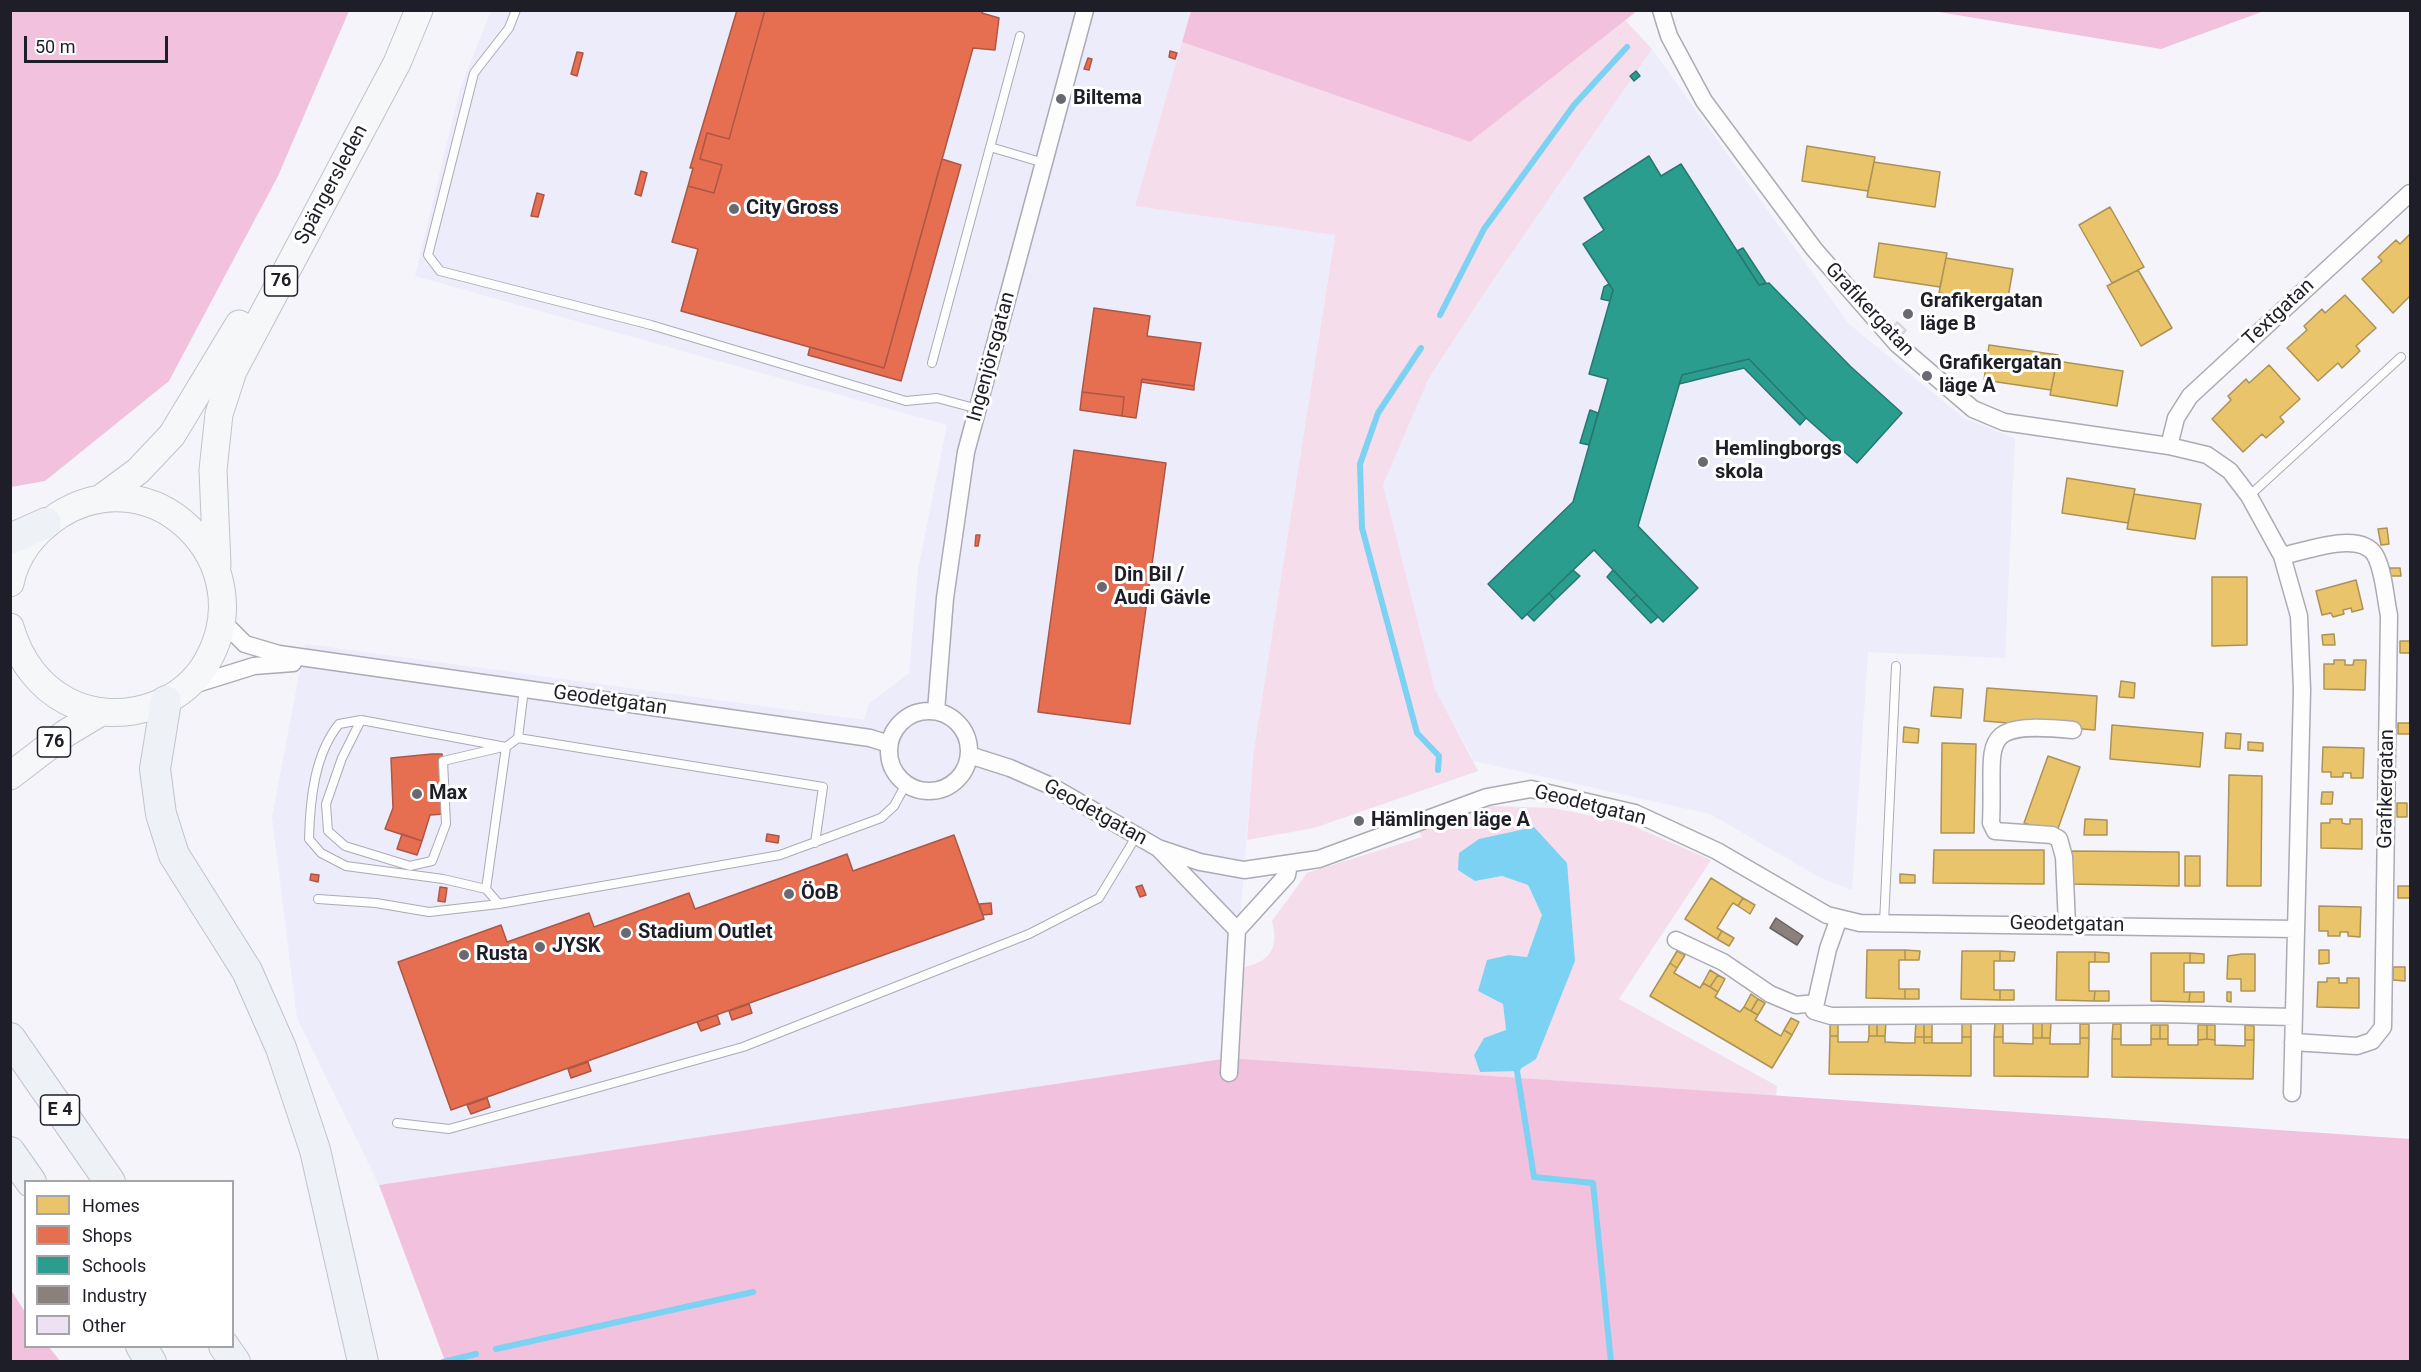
<!DOCTYPE html>
<html>
<head>
<meta charset="utf-8">
<style>
  body { margin:0 }
  #map { position:relative; width:2421px; height:1372px; overflow:hidden; background:#f4f4fa; font-family:Roboto,sans-serif }
  canvas { display:block }
  .frame { position:absolute; inset:0; border:12px solid #1e1e28; pointer-events:none }
  .legend { position:absolute; left:24px; top:1180px; width:210px; height:168px; box-sizing:border-box; background:#fff; border:2px solid #a5a5a9; margin:0; padding:8px 10px; list-style:none; font-size:18px; color:#1e1e28 }
  .legend li { display:flex; align-items:center; gap:12px; height:30px }
  .legend b { width:30px; border:2px solid #a5a5a9 }
  .scale { position:absolute; left:24px; top:36px; width:144px; height:27px; box-sizing:border-box; border:3px solid #1e1e28; border-top:0; padding-left:8px; font-size:18px; line-height:21px; white-space:nowrap; color:#1e1e28; -webkit-text-stroke:4px #fff; paint-order:stroke }
</style>
</head>
<body>
<div id="map">
<canvas width="2421" height="1372"></canvas>
<div class="frame"></div>
<ul class="legend">
<li><b style="height:16px;background:#e9c46a"></b>Homes</li>
<li><b style="height:16px;background:#e76f51"></b>Shops</li>
<li><b style="height:16px;background:#2a9d8f"></b>Schools</li>
<li><b style="height:16px;background:#8a817c"></b>Industry</li>
<li><b style="height:16px;background:#ece2f2"></b>Other</li>
</ul>
<div class="scale">50 m</div>
</div>
<script>
const context = document.querySelector('canvas').getContext('2d');
context.lineJoin = 'round';
function paint(path, color) {
  context.fillStyle = color;
  context.fill(path, 'evenodd');
}
function trace(path, color, width, dash) {
  context.strokeStyle = color;
  context.lineWidth = width;
  context.lineCap = dash ? 'butt' : 'round';
  context.setLineDash(dash || []);
  context.stroke(path);
}
function drawText(font, color, halo, rows, align = 'center') {
  context.font = font + ' Roboto,sans-serif';
  context.lineWidth = 6;
  context.setLineDash([]);
  context.textBaseline = 'middle';
  context.strokeStyle = halo;
  context.fillStyle = color;
  for (const [text, x, y, turn = 0] of rows) {
    context.save();
    context.translate(x, y);
    context.rotate((+turn || 0) * Math.PI / 180);
    context.textAlign = isNaN(turn) ? turn : align;
    if (halo) context.strokeText(text, 0, 0);
    context.fillText(text, 0, 0);
    context.restore();
  }
}
paint(new Path2D(`
  M 491,11 L 1191,11 L 1135,206 L 1335,234 L 1253,756 L 1229,1058 L 379,1185 L 297,1018 L 272,817 L 305,644 L 864,720 L 869,704 L 909,673 L 918,570 L 947,425 L 415,276 L 460,89 Z
  M 1652,49 L 1849,324 L 1965,419 L 2015,438 L 2005,658 L 1868,652 L 1852,890 L 1819,877 L 1710,814 L 1474,761 L 1435,689 L 1383,485 L 1426,384 L 1485,292 Z`), '#ececfb');
paint(new Path2D(`
  M 1625,20 L 1652,49 L 1485,292 L 1428,380 L 1383,485 L 1435,689 L 1478,771 L 1314,828 L 1247,840 L 1253,756 L 1335,235 L 1135,206 L 1182,42 L 1470,142 Z
  M 1489,806 L 1552,808 L 1624,822 L 1711,860 L 1619,999 L 1777,1086 L 1776,1096 L 1229,1058 L 1235,970 C 1264,963 1281,955 1272,921 L 1307,873 L 1422,837 L 1417,828 ZM 1567,863 L 1517,1071 L 1480,1071 L 1474,1055 L 1484,1038 L 1506,1031 L 1503,1004 L 1478,991 L 1509,955 L 1527,957 L 1542,915 L 1528,885 L 1502,876 L 1475,881 Z`), '#f6ddec');
paint(new Path2D(`
  M 11,10 L 349,11 L 278,176 L 169,381 L 45,481 L 11,487 Z
  M 1191,11 L 1191,10 L 1637,11 L 1470,142 L 1182,42 Z
  M 1933,11 L 2264,11 L 2161,49 Z
  M 1229,1058 L 2410,1139 L 2410,1361 L 445,1361 L 379,1185 Z
  M 11,1290 L 25,1312 L 26,1346 L 49,1347 L 60,1361 L 11,1361 Z`), '#f2c1de');
paint(new Path2D(`
  M 1534,827 L 1567,863 L 1575,961 L 1536,1059 L 1517,1071 L 1480,1072 L 1474,1055 L 1484,1038 L 1506,1030 L 1503,1004 L 1478,991 L 1487,960 L 1509,955 L 1527,957 L 1542,915 L 1528,885 L 1502,876 L 1475,881 L 1458,870 L 1459,853 L 1479,839 Z`), '#7cd2f2');
const homes = new Path2D(`
  M 1807,146 L 1875,157 L 1868,191 L 1802,181 Z
  M 1874,162 L 1940,172 L 1935,207 L 1867,197 Z
  M 2110,207 L 2144,267 L 2112,283 L 2079,225 Z
  M 2410,234 L 2410,296 L 2393,313 L 2362,279 L 2382,261 L 2378,257 L 2396,240 L 2400,244 Z
  M 1879,243 L 1947,253 L 1940,287 L 1874,277 Z
  M 1946,258 L 2013,269 L 2007,303 L 1939,293 Z
  M 2138,270 L 2172,328 L 2141,346 L 2107,286 Z
  M 2345,295 L 2376,328 L 2356,346 L 2360,351 L 2342,368 L 2338,363 L 2318,381 L 2287,348 L 2307,330 L 2304,326 L 2322,309 L 2325,313 Z
  M 1989,345 L 2058,355 L 2051,390 L 1984,380 Z
  M 2057,361 L 2123,371 L 2117,406 L 2050,395 Z
  M 2269,365 L 2300,399 L 2280,417 L 2284,422 L 2266,438 L 2262,434 L 2243,452 L 2212,419 L 2231,400 L 2228,396 L 2246,379 L 2249,383 Z
  M 2067,478 L 2135,489 L 2128,523 L 2062,513 Z
  M 2134,494 L 2201,504 L 2195,539 L 2127,529 Z
  M 2387,528 L 2389,544 L 2381,545 L 2378,529 Z
  M 2390,568 L 2400,568 L 2401,576 L 2390,576 Z
  M 2212,577 L 2247,577 L 2247,645 L 2212,646 Z
  M 2356,580 L 2363,609 L 2352,612 L 2351,608 L 2343,610 L 2344,614 L 2333,617 L 2331,613 L 2322,615 L 2316,591 Z
  M 2334,634 L 2335,645 L 2323,645 L 2322,635 Z
  M 2400,641 L 2410,641 L 2410,653 L 2400,653 Z
  M 2334,660 L 2345,660 L 2345,665 L 2353,665 L 2354,660 L 2366,660 L 2365,690 L 2324,689 L 2324,664 L 2334,664 Z
  M 2121,681 L 2135,683 L 2134,698 L 2119,697 Z
  M 1934,687 L 1963,689 L 1961,718 L 1931,716 Z
  M 1987,688 L 2097,696 L 2095,730 L 1984,721 Z
  M 2398,723 L 2410,723 L 2410,734 L 2398,734 Z
  M 2112,725 L 2203,733 L 2200,767 L 2110,759 Z
  M 1904,727 L 1919,729 L 1918,743 L 1903,742 Z
  M 2226,733 L 2241,734 L 2240,749 L 2225,748 Z
  M 2248,742 L 2263,743 L 2263,751 L 2248,750 Z
  M 1942,743 L 1976,744 L 1974,833 L 1941,833 Z
  M 2323,747 L 2364,748 L 2363,778 L 2351,778 L 2351,773 L 2343,773 L 2343,777 L 2331,777 L 2331,772 L 2322,772 Z
  M 2048,756 L 2080,767 L 2056,834 L 2024,823 Z
  M 2229,775 L 2262,776 L 2261,886 L 2227,886 Z
  M 2322,792 L 2333,792 L 2332,804 L 2321,804 Z
  M 2397,803 L 2407,803 L 2407,817 L 2397,817 Z
  M 2085,819 L 2107,820 L 2107,835 L 2084,835 Z
  M 2330,819 L 2342,819 L 2342,823 L 2346,824 L 2350,824 L 2350,819 L 2362,819 L 2362,849 L 2321,848 L 2321,823 L 2330,823 Z
  M 1934,850 L 2044,850 L 2044,884 L 1933,883 Z
  M 2069,851 L 2179,852 L 2179,886 L 2069,884 Z
  M 2185,856 L 2200,856 L 2200,886 L 2185,886 Z
  M 1900,874 L 1915,875 L 1915,883 L 1900,883 Z
  M 1711,878 L 1743,898 L 1738,906 L 1733,903 L 1730,907 L 1717,928 L 1722,931 L 1717,939 L 1685,919 Z
  M 2398,886 L 2410,886 L 2410,898 L 2398,898 Z
  M 1743,898 L 1755,905 L 1750,914 L 1738,906 Z
  M 2319,906 L 2361,907 L 2360,937 L 2348,936 L 2348,932 L 2340,932 L 2340,936 L 2328,936 L 2328,931 L 2319,931 Z
  M 1722,931 L 1734,938 L 1729,946 L 1717,939 Z
  M 1867,950 L 1905,950 L 1905,960 L 1899,960 L 1899,989 L 1905,989 L 1905,999 L 1866,998 Z
  M 1905,950 L 1920,951 L 1919,960 L 1905,960 Z
  M 2319,950 L 2329,950 L 2329,963 L 2319,964 Z
  M 1677,951 L 1685,955 L 1677,968 L 1670,963 Z
  M 1962,951 L 2000,951 L 2000,961 L 1994,961 L 1994,990 L 2000,990 L 2000,1000 L 1961,999 Z
  M 2000,951 L 2015,952 L 2014,961 L 2000,961 Z
  M 2057,952 L 2095,952 L 2095,962 L 2089,962 L 2089,991 L 2095,991 L 2094,1001 L 2056,1000 Z
  M 2095,952 L 2109,953 L 2109,962 L 2095,962 Z
  M 2151,953 L 2190,953 L 2190,963 L 2184,963 L 2184,992 L 2190,992 L 2189,1002 L 2151,1001 Z
  M 2190,953 L 2204,954 L 2204,963 L 2190,963 Z
  M 2242,954 L 2255,954 L 2255,991 L 2241,991 L 2241,979 L 2227,979 L 2228,956 Z
  M 1670,963 L 1677,968 L 1674,973 L 1700,988 L 1703,983 L 1710,987 L 1718,992 L 1715,997 L 1740,1012 L 1744,1007 L 1758,1015 L 1755,1020 L 1774,1032 L 1781,1036 L 1784,1030 L 1792,1035 L 1772,1068 L 1650,996 Z
  M 2393,967 L 2405,967 L 2405,981 L 2393,980 Z
  M 1710,970 L 1718,975 L 1710,987 L 1703,983 Z
  M 1718,975 L 1725,979 L 1718,992 L 1710,987 Z
  M 2327,978 L 2339,978 L 2339,983 L 2347,983 L 2347,978 L 2359,978 L 2359,1008 L 2317,1007 L 2318,982 L 2327,982 Z
  M 1905,989 L 1919,989 L 1919,999 L 1905,999 Z
  M 2000,990 L 2014,990 L 2014,1000 L 2000,1000 Z
  M 2095,991 L 2109,991 L 2109,1001 L 2094,1001 Z
  M 2190,992 L 2204,992 L 2204,1002 L 2189,1002 Z
  M 2227,992 L 2231,992 L 2231,1002 L 2227,1001 Z
  M 1751,994 L 1758,999 L 1751,1011 L 1744,1007 Z
  M 1758,999 L 1765,1003 L 1758,1015 L 1751,1011 Z
  M 1791,1018 L 1799,1022 L 1792,1035 L 1784,1030 Z
  M 1830,1021 L 1838,1021 L 1838,1036 L 1830,1036 Z
  M 1869,1022 L 1877,1022 L 1877,1036 L 1869,1036 Z
  M 1877,1022 L 1886,1022 L 1885,1036 L 1877,1036 Z
  M 1916,1022 L 1924,1022 L 1924,1037 L 1915,1037 Z
  M 1924,1022 L 1932,1022 L 1932,1037 L 1924,1037 Z
  M 1962,1023 L 1971,1023 L 1971,1037 L 1962,1037 Z
  M 1995,1023 L 2003,1023 L 2003,1037 L 1994,1037 Z
  M 2033,1023 L 2042,1023 L 2042,1038 L 2033,1038 Z
  M 2042,1023 L 2051,1023 L 2050,1038 L 2042,1038 Z
  M 2080,1024 L 2089,1024 L 2089,1038 L 2080,1038 Z
  M 2113,1024 L 2121,1024 L 2121,1039 L 2112,1039 Z
  M 2151,1025 L 2160,1025 L 2160,1039 L 2151,1039 Z
  M 2160,1025 L 2168,1025 L 2168,1039 L 2160,1039 Z
  M 2198,1025 L 2207,1025 L 2207,1039 L 2198,1040 Z
  M 2207,1025 L 2215,1025 L 2215,1040 L 2207,1039 Z
  M 2245,1025 L 2254,1026 L 2254,1040 L 2245,1040 Z
  M 1830,1036 L 1838,1036 L 1838,1042 L 1868,1042 L 1869,1036 L 1885,1036 L 1885,1042 L 1905,1043 L 1915,1043 L 1915,1037 L 1924,1037 L 1924,1043 L 1962,1043 L 1962,1037 L 1971,1037 L 1971,1076 L 1829,1074 Z
  M 1924,1037 L 1932,1037 L 1932,1043 L 1924,1043 Z
  M 1994,1037 L 2003,1037 L 2003,1043 L 2033,1044 L 2033,1038 L 2050,1038 L 2050,1044 L 2080,1044 L 2080,1038 L 2089,1038 L 2088,1077 L 1994,1076 Z
  M 2112,1039 L 2121,1039 L 2121,1045 L 2151,1045 L 2151,1039 L 2168,1039 L 2168,1045 L 2198,1045 L 2198,1040 L 2207,1039 L 2215,1040 L 2215,1045 L 2245,1046 L 2245,1040 L 2254,1040 L 2253,1079 L 2112,1077 Z`);
paint(homes, '#e9c46a');
trace(homes, '#ac9256', 1.5);
const shops = new Path2D(`
  M 737,10 L 765,10 L 729,139 L 707,133 L 700,159 L 722,165 L 714,193 L 688,186 L 693,168 L 690,168 Z
  M 765,10 L 983,10 L 982,13 L 999,18 L 995,50 L 973,48 L 884,368 L 681,311 L 698,249 L 672,242 L 688,186 L 714,193 L 722,165 L 700,159 L 707,133 L 729,139 Z
  M 1170,51 L 1177,53 L 1175,59 L 1169,57 Z
  M 577,52 L 583,53 L 577,76 L 571,74 Z
  M 1088,58 L 1092,59 L 1089,70 L 1084,69 Z
  M 942,159 L 961,165 L 901,381 L 808,355 L 810,347 L 884,368 Z
  M 641,171 L 647,173 L 641,196 L 635,194 Z
  M 537,193 L 544,195 L 538,217 L 531,216 Z
  M 1094,308 L 1150,316 L 1147,336 L 1201,343 L 1194,386 L 1142,379 L 1136,418 L 1122,416 L 1124,397 L 1082,392 Z
  M 1142,379 L 1194,386 L 1194,390 L 1141,382 Z
  M 1082,392 L 1124,397 L 1122,416 L 1080,410 Z
  M 1074,450 L 1166,463 L 1130,724 L 1038,712 Z
  M 976,535 L 980,535 L 978,546 L 975,546 Z
  M 432,754 L 442,754 L 444,814 L 430,815 L 422,841 L 385,829 L 393,808 L 391,758 Z
  M 402,834 L 422,841 L 417,855 L 397,849 Z
  M 767,834 L 779,836 L 778,843 L 766,841 Z
  M 954,835 L 984,919 L 451,1110 L 398,962 L 501,925 L 507,942 L 589,913 L 594,927 L 689,893 L 695,909 L 847,854 L 853,871 Z
  M 311,874 L 319,875 L 318,882 L 310,880 Z
  M 1142,885 L 1146,895 L 1140,897 L 1136,887 Z
  M 440,887 L 447,888 L 445,902 L 438,901 Z
  M 991,903 L 992,914 L 983,915 L 979,904 Z
  M 749,1004 L 752,1013 L 732,1020 L 729,1011 Z
  M 717,1015 L 720,1024 L 701,1031 L 697,1022 Z
  M 588,1062 L 591,1071 L 571,1078 L 568,1069 Z
  M 487,1098 L 490,1107 L 471,1114 L 467,1105 Z`);
paint(shops, '#e76f51');
trace(shops, '#ab5745', 1.5);
const schools = new Path2D(`
  M 1636,71 L 1640,76 L 1634,81 L 1630,76 Z
  M 1649,156 L 1661,176 L 1681,164 L 1759,285 L 1769,283 L 1850,366 L 1902,413 L 1857,463 L 1806,418 L 1749,359 L 1682,375 L 1638,526 L 1698,588 L 1663,622 L 1594,550 L 1522,619 L 1488,584 L 1573,502 L 1608,379 L 1589,374 L 1613,290 L 1583,244 L 1604,230 L 1584,198 Z
  M 1743,248 L 1766,283 L 1759,285 L 1737,251 Z
  M 1609,284 L 1613,290 L 1610,301 L 1601,299 L 1604,287 Z
  M 1749,359 L 1806,418 L 1800,425 L 1744,368 L 1679,384 L 1682,375 Z
  M 1590,410 L 1598,413 L 1589,445 L 1580,443 Z
  M 1573,570 L 1580,576 L 1555,600 L 1549,593 Z
  M 1613,570 L 1637,595 L 1630,601 L 1607,577 Z
  M 1549,593 L 1555,600 L 1534,621 L 1527,614 Z
  M 1637,595 L 1658,617 L 1651,623 L 1630,601 Z`);
paint(schools, '#2a9d8f');
trace(schools, '#267770', 1.5);
const industry = new Path2D(`
  M 1776,918 L 1803,936 L 1797,945 L 1770,928 Z`);
paint(industry, '#8a817c');
trace(industry, '#6a6363', 1.5);
trace(new Path2D(`
  M 1440,315 L 1484,229 L 1574,105 L 1627,47
  M 1421,348 L 1378,413 L 1360,464 L 1362,528 L 1417,733 L 1439,756 L 1438,770
  M 1519,1064 L 1517,1071 L 1534,1177 L 1593,1183 L 1611,1362
  M 496,1349 L 753,1292
  M 443,1362 L 476,1354`), '#7cd2f2', 6);
const building = new Path2D(`
  M 1897,322 L 1906,330 L 1903,334 L 1894,326 Z`);
paint(building, '#ece2f2');
trace(building, '#d1ced5', 1.5);
const lane = new Path2D(`
  M 516,10 L 509,28 L 474,73 L 428,255 L 440,271 L 651,325 L 906,401 L 937,398 L 978,409
  M 990,147 L 1044,163
  M 932,363 L 1020,36
  M 2249,496 L 2401,357
  M 361,720 L 342,758 L 326,804 L 328,831 L 345,846 L 410,866 L 432,861 L 446,824 L 443,761 L 503,747
  M 518,738 L 823,787 L 815,843
  M 486,889 L 443,879 L 346,866 L 321,853 L 309,839 C 310,801 314,755 339,724 L 361,720 L 506,747
  M 318,899 L 376,903 L 429,912 L 499,904 L 780,855 L 881,818 L 894,806 L 906,784
  M 499,904 L 486,889 L 506,747 L 518,738 L 524,689
  M 1884,923 L 1896,666
  M 397,1123 L 449,1129 L 743,1047 L 1029,934 L 1099,898 L 1137,835`);
const street = new Path2D(`
  M 1661,10 L 1669,36 L 1704,101 L 1814,249 L 1897,344 L 1973,409 L 2004,422 L 2169,446 L 2207,455 L 2230,471 L 2249,496 L 2282,556 L 2299,616 L 2302,690 L 2292,1093
  M 2169,446 L 2176,418 L 2190,396 L 2410,193
  M 2282,556 C 2306,551 2360,530 2375,555 C 2384,571 2385,597 2389,615 L 2383,1027 L 2372,1041 L 2357,1046 L 2293,1042
  M 223,622 L 245,644 L 279,654 L 870,738 L 889,744
  M 193,685 L 254,666 L 293,663
  M889 751a40 40 0 1 1 80 0a40 40 0 1 1-80 0Z
  M 936,711 L 945,598 L 966,452 L 1085,10
  M 969,755 L 1010,768 L 1051,786 L 1158,848 L 1200,862 L 1244,870 L 1319,859 L 1487,797 L 1531,789 L 1635,813 L 1717,851 L 1827,915 L 1860,923 L 2296,929
  M 1159,849 L 1237,930 L 1229,1073
  M 1839,918 L 1828,949 L 1814,1011 L 1831,1016 L 2163,1014 L 2294,1017
  M 2067,925 L 2064,857 L 2059,839 L 2052,835 L 1995,831 L 1991,823 C 1995,742 1973,720 2073,730
  M 1237,930 L 1287,875 L 1289,865
  M 1676,940 L 1723,962 L 1770,994 L 1796,1005 L 1815,1003`);
const primary = new Path2D(`
  M 100,499 L 138,471 L 172,435 L 239,324
  M 217,565 L 213,470 L 219,414 L 233,371 L 397,63 L 419,10
  M 10,583 C 16,554 35,531 59,515 C 154,455 262,563 208,660 C 198,679 179,696 158,704 C 92,730 29,695 10,627
  M 10,776 L 66,733 L 101,712`);
const highway = new Path2D(`
  M 10,539 L 46,523
  M 166,701 L 155,769 L 161,814 L 174,855 L 247,971 L 281,1048 L 315,1150 L 363,1362
  M 10,1038 L 110,1182
  M 10,1152 L 31,1182
  M 141,1346 L 151,1362
  M 224,1346 L 235,1362`);
trace(lane, '#ababb3', 10);
trace(street, '#ababb3', 19);
trace(primary, '#c0c3ca', 29);
trace(highway, '#c0c3ca', 32);
trace(lane, '#fdfdfe', 8);
trace(street, '#fdfdfe', 16);
trace(primary, '#f5f7f9', 27);
trace(highway, '#eef1f6', 30);
for (const [x, y, r, color] of [
  [1061,99,6,"#696972"],
  [734,209,6,"#696972"],
  [1908,314,6,"#696972"],
  [1927,376,6,"#696972"],
  [1703,462,6,"#696972"],
  [1102,587,6,"#696972"],
  [417,794,6,"#696972"],
  [1359,821,6,"#696972"],
  [789,894,6,"#696972"],
  [626,933,6,"#696972"],
  [540,947,6,"#696972"],
  [464,955,6,"#696972"]
]) {
  const dot = new Path2D();
  dot.arc(x, y, r, 0, 2 * Math.PI);
  context.fillStyle = color;
  context.fill(dot);
  trace(dot, '#fff', 2);
}
for (const [x, y, w] of [
  [281,281,33],
  [54,742,33],
  [60,1110,39]
]) {
  const box = new Path2D();
  box.roundRect(x - w / 2, y - 15, w, 30, 4.5);
  context.fillStyle = '#fff';
  context.fill(box);
  trace(box, '#1e1e28', 1.5);
}
drawText('bold 18px', '#1e1e28', null, [
  ["76",281,281],
  ["76",54,742],
  ["E 4",60,1110]
]);
drawText('bold 20px', '#1e1e28', '#fff', [
  ["Biltema",1073,99],
  ["City Gross",746,209],
  ["Grafikergatan",1920,302],
  ["läge B",1920,325],
  ["Grafikergatan",1939,364],
  ["läge A",1939,387],
  ["Hemlingborgs",1715,450],
  ["skola",1715,473],
  ["Din Bil /",1114,576],
  ["Audi Gävle",1114,599],
  ["Max",429,794],
  ["Hämlingen läge A",1371,821],
  ["ÖoB",801,894],
  ["Stadium Outlet",638,933],
  ["JYSK",552,947],
  ["Rusta",476,955]
], 'left');
drawText('20px', '#1e1e28', '#fff', [
  ["Spängersleden",332,185,-62],
  ["Grafikergatan",1869,310,47],
  ["Textgatan",2279,313,-43],
  ["Ingenjörsgatan",992,357,-75],
  ["Geodetgatan",610,701,8],
  ["Grafikergatan",2387,789,-89],
  ["Geodetgatan",1590,806,14],
  ["Geodetgatan",1095,813,29],
  ["Geodetgatan",2067,925,1]
]);
</script>
</body>
</html>
